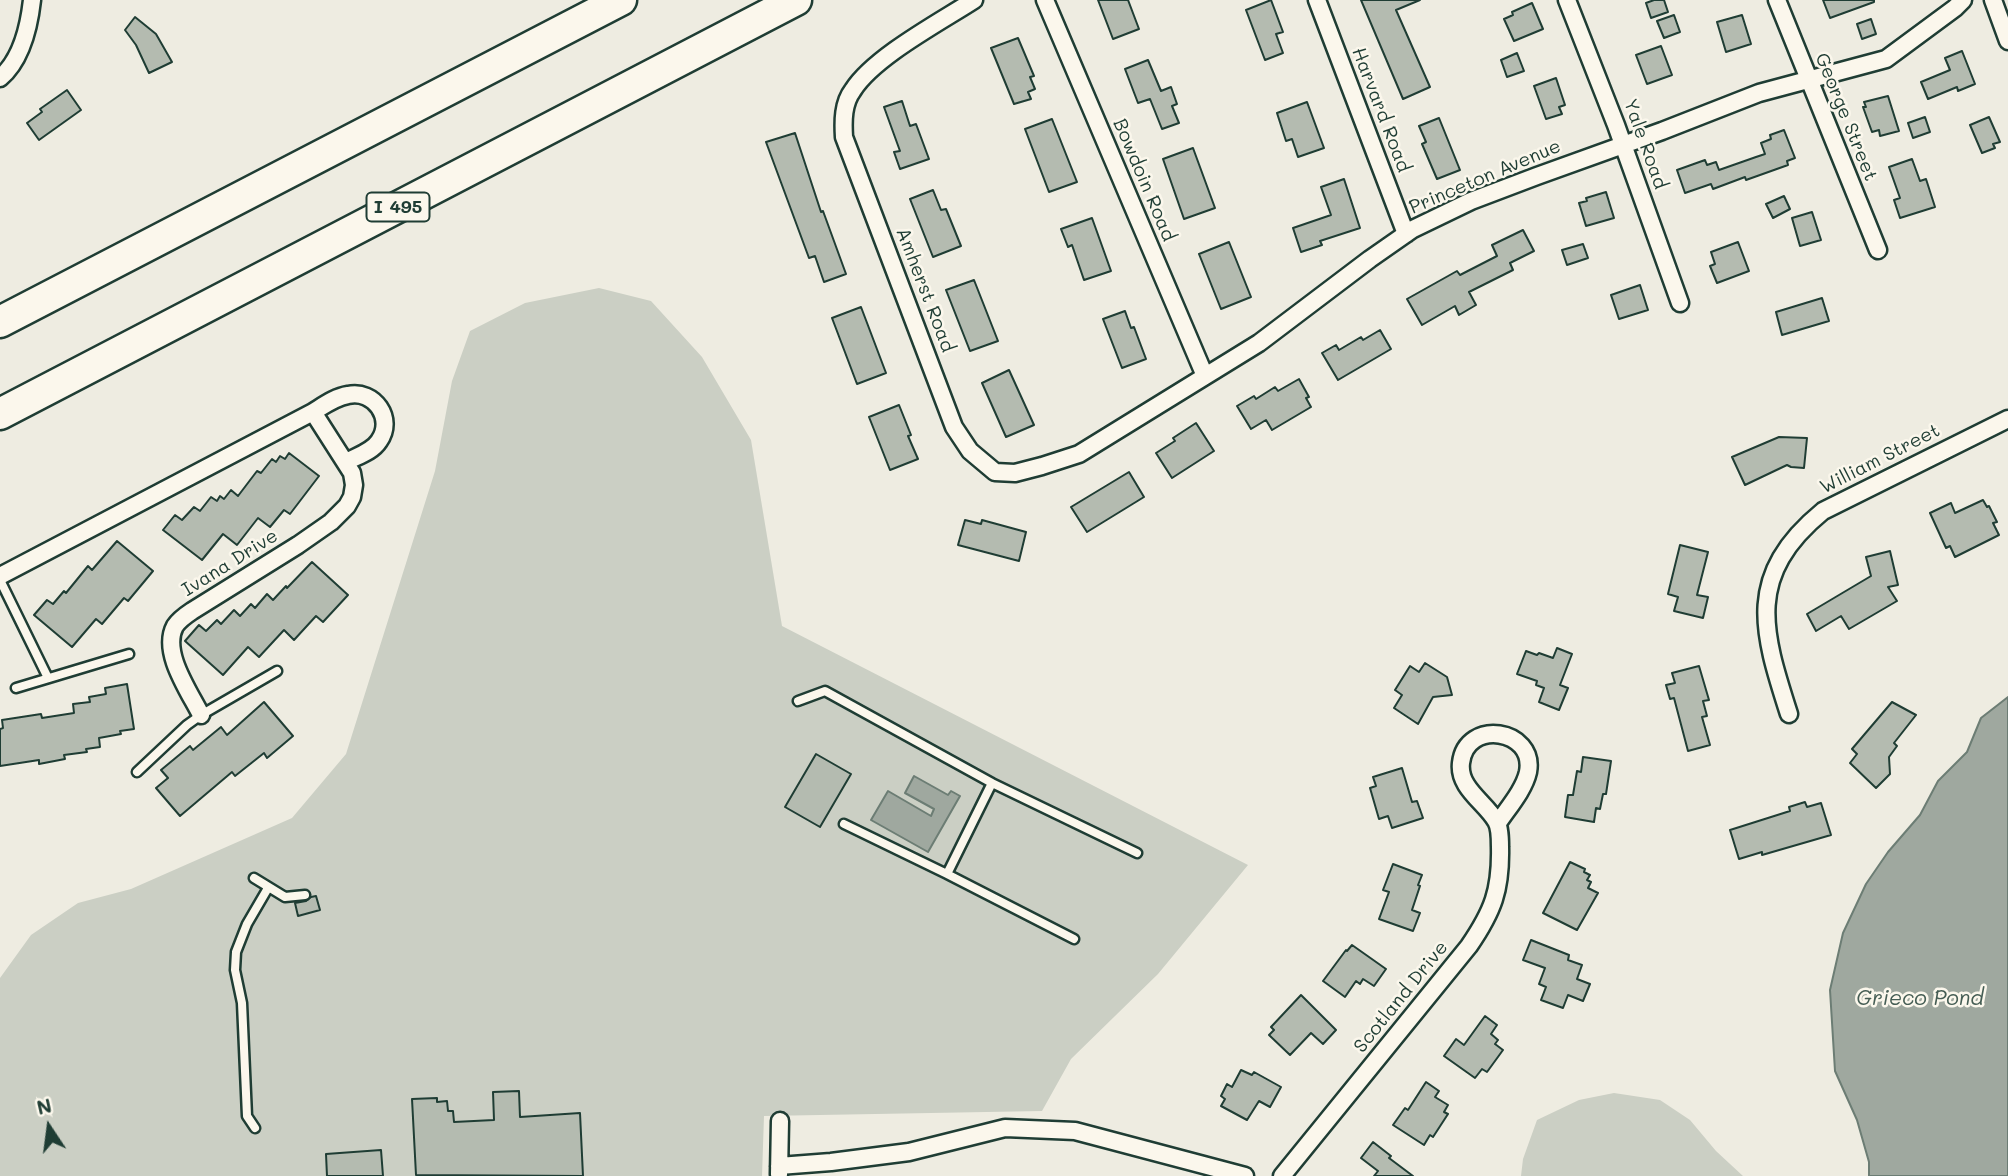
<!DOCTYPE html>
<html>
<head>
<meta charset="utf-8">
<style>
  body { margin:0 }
  #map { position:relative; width:2008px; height:1176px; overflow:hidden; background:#eeece1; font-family:Mali,sans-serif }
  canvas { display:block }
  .north { position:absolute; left:14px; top:1092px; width:70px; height:70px; -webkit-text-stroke:5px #fbf7ec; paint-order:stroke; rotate:347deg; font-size:19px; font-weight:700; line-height:28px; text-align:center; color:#1f3d34 }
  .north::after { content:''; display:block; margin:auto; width:24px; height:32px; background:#1f3d34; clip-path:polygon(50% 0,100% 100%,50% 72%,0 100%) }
</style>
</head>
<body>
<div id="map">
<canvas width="2008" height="1176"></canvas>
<div class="north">N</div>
</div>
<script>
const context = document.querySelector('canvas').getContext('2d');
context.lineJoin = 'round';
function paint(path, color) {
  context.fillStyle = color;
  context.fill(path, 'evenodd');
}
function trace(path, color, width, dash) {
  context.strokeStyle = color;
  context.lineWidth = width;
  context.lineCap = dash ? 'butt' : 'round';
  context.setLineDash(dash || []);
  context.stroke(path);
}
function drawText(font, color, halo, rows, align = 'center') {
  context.font = font + ' Mali,sans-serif';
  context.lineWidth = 5;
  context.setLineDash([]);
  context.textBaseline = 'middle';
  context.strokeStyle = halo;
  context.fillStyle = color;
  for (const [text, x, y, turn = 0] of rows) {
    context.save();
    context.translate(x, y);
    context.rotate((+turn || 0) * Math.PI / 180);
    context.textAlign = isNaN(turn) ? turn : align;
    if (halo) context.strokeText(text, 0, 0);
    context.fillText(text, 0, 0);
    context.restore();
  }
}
paint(new Path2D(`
  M 599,288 L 651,301 L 702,357 L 751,440 L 782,626 L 1248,865 L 1158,974 L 1071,1059 L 1042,1111 L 764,1116 L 762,1176 L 0,1176 L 0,978 L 31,935 L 78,903 L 131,889 L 292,818 L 346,754 L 435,471 L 452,381 L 470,331 L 525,303 Z
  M 1614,1093 L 1660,1100 L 1690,1120 L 1716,1151 L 1743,1176 L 1521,1176 L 1523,1159 L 1537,1120 L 1579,1100 Z`), '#cbcfc4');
const water = new Path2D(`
  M 2008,697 L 2008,1176 L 1869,1176 L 1869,1162 L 1857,1120 L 1835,1071 L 1830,990 L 1843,933 L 1866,884 L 1888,852 L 1920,815 L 1938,781 L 1967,752 L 1981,718 Z
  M 914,776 L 948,795 L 951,791 L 960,796 L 928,852 L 871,820 L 888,791 L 931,816 L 934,809 L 905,793 Z`);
paint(water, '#9fa89f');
trace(water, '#6c7d74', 2);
const building = new Path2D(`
  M 1098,0 L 1128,0 L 1139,29 L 1113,39 Z
  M 1271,0 L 1283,32 L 1276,34 L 1283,53 L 1265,60 L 1246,10 Z
  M 1361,0 L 1420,0 L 1396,10 L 1430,87 L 1403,99 Z
  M 1654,0 L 1664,0 L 1668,12 L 1651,18 L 1646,3 Z
  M 1823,0 L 1874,0 L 1874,2 L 1830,18 Z
  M 1532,3 L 1543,29 L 1514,41 L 1504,19 L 1513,15 L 1512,12 Z
  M 1674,15 L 1680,32 L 1664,38 L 1657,21 Z
  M 1742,15 L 1751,44 L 1726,52 L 1717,22 Z
  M 135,17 L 156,34 L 172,62 L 149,73 L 136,45 L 125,30 Z
  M 1871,19 L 1876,34 L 1862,39 L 1857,24 Z
  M 1018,38 L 1034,76 L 1030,77 L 1035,89 L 1028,92 L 1031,99 L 1014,104 L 991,48 Z
  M 1661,46 L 1672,75 L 1647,84 L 1636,55 Z
  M 1962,51 L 1975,84 L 1958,91 L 1957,87 L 1928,99 L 1921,82 L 1950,70 L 1945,58 Z
  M 1517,53 L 1524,71 L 1507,77 L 1501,60 Z
  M 1148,60 L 1161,91 L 1171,87 L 1177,104 L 1172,106 L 1179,123 L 1162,129 L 1150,99 L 1138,103 L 1125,69 Z
  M 1556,78 L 1565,105 L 1559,107 L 1562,114 L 1546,119 L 1534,86 Z
  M 67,90 L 81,110 L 39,140 L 27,123 L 42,112 L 40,109 Z
  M 1888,96 L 1899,131 L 1880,136 L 1879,130 L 1872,132 L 1863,107 L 1866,107 L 1864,102 Z
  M 902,101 L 910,126 L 916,124 L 929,159 L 900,169 L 894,152 L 900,151 L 884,107 Z
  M 1307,102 L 1324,148 L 1298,157 L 1292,139 L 1286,141 L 1277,113 Z
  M 1925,117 L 1930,132 L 1913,138 L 1908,123 Z
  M 1989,117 L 2000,142 L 1993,144 L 1995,148 L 1982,153 L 1970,125 Z
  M 1439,118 L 1460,170 L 1437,179 L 1422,144 L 1426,142 L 1419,126 Z
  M 1052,119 L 1077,182 L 1049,192 L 1025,129 Z
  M 1784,130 L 1795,158 L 1787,161 L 1788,165 L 1746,180 L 1745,177 L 1713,189 L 1711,184 L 1685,193 L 1677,170 L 1705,160 L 1707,165 L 1716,162 L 1719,170 L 1756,157 L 1765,154 L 1761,143 L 1771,139 L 1770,135 Z
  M 795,133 L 821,212 L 823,211 L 846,274 L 824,282 L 815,256 L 809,258 L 766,142 Z
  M 1193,148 L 1215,208 L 1184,219 L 1163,159 Z
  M 1912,159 L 1920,181 L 1926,179 L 1935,207 L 1900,218 L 1894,200 L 1900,198 L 1889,167 Z
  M 1344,179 L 1360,228 L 1320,241 L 1322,245 L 1301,252 L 1293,228 L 1331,215 L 1321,187 Z
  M 933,190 L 941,210 L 946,209 L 961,246 L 933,257 L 910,199 Z
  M 1606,192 L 1614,218 L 1586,226 L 1579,203 L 1587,201 L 1586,198 Z
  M 1784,196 L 1790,209 L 1773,218 L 1766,204 Z
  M 1812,212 L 1821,240 L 1800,246 L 1792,218 Z
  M 1092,218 L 1111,271 L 1084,280 L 1072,245 L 1068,247 L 1061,229 Z
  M 1523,230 L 1534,251 L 1510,263 L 1513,270 L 1469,292 L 1476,305 L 1459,315 L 1455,306 L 1422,325 L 1407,299 L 1457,271 L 1460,275 L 1497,256 L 1492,245 Z
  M 1229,242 L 1251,297 L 1221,309 L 1199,254 Z
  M 1738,242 L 1749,271 L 1717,283 L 1710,266 L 1715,264 L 1711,252 Z
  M 1583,244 L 1588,258 L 1567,265 L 1562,250 Z
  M 974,280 L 998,341 L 970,351 L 946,290 Z
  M 1640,285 L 1648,310 L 1619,319 L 1611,295 Z
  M 1822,298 L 1829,321 L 1782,335 L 1776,312 Z
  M 861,307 L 886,373 L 857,384 L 832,318 Z
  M 1125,311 L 1131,328 L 1134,327 L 1146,359 L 1122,368 L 1103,319 Z
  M 1380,330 L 1391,349 L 1338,380 L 1322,353 L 1336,345 L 1339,350 L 1361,337 L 1363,340 Z
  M 1009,370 L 1034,425 L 1006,437 L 982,383 Z
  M 1299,379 L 1309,397 L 1306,398 L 1311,407 L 1272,430 L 1266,420 L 1251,429 L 1237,406 L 1254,396 L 1256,399 L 1275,387 L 1278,391 Z
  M 899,405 L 911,435 L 908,436 L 918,459 L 890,470 L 869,417 Z
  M 1196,423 L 1214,451 L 1172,478 L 1156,453 L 1175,441 L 1173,438 Z
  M 1779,437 L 1807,438 L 1804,468 L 1791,467 L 1787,465 L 1745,485 L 1732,457 Z
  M 289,453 L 319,476 L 290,514 L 284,510 L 270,527 L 258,518 L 237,545 L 223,534 L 202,560 L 163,530 L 175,515 L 182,520 L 194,507 L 200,511 L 211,497 L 217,501 L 220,496 L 224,499 L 231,490 L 238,496 L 257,471 L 261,473 L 272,459 L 276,462 L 280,456 L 285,459 Z
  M 1129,472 L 1144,497 L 1087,532 L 1071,507 Z
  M 1983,500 L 1987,507 L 1989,506 L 1997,522 L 1993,523 L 1999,535 L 1955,557 L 1950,546 L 1946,548 L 1930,513 L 1951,503 L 1955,513 Z
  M 965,520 L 981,524 L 982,520 L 1026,532 L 1019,561 L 958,545 Z
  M 117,541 L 153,571 L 128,601 L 124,598 L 102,624 L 96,619 L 72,647 L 34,615 L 47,600 L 53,604 L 64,591 L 66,593 L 88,566 L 92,570 Z
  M 1680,545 L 1708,552 L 1697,595 L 1708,597 L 1703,618 L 1674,611 L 1678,597 L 1668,594 Z
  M 1890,551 L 1898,585 L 1888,587 L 1897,601 L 1849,629 L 1841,616 L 1816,631 L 1807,614 L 1871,576 L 1866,557 Z
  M 312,562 L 348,595 L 323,622 L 316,616 L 294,640 L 284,630 L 259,657 L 248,647 L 223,675 L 185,641 L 199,625 L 206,631 L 217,620 L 221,624 L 234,610 L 240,616 L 251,604 L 255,608 L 267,594 L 273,600 L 286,586 L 287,588 Z
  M 1557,648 L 1572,654 L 1560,685 L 1568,688 L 1559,710 L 1539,702 L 1544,688 L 1536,685 L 1537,681 L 1517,674 L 1526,651 L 1537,655 L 1539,653 L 1553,658 Z
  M 1425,663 L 1447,677 L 1452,695 L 1433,697 L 1418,724 L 1394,708 L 1402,695 L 1395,690 L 1410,666 L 1419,672 Z
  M 1699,666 L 1709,700 L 1703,701 L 1707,716 L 1702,717 L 1710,745 L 1688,751 L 1674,698 L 1670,699 L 1666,685 L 1675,683 L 1672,673 Z
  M 127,684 L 134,729 L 120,731 L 121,734 L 99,738 L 100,747 L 86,749 L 87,752 L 64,755 L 65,759 L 39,764 L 39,760 L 0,766 L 0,729 L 3,728 L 2,720 L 41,714 L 42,718 L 74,713 L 73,704 L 90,702 L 89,697 L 106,694 L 105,688 Z
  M 264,702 L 293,736 L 267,758 L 264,753 L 235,776 L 232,772 L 180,816 L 156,788 L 168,778 L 161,770 L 190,746 L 193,750 L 221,727 L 227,735 Z
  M 1892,702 L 1916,715 L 1894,743 L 1897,746 L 1889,757 L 1890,774 L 1876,788 L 1850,763 L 1857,754 L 1852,749 Z
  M 816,754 L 851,774 L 820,827 L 785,807 Z
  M 1583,757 L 1611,761 L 1606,794 L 1603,794 L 1600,809 L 1596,808 L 1594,822 L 1565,817 L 1568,795 L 1573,795 L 1577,771 L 1581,772 Z
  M 1402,768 L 1412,802 L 1417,801 L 1423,818 L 1392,828 L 1388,816 L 1379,819 L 1370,788 L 1376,786 L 1373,777 Z
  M 1805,802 L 1807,807 L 1821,803 L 1831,835 L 1762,855 L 1762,852 L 1739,859 L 1730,830 L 1790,811 L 1789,807 Z
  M 1570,862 L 1585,869 L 1584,872 L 1590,875 L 1587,880 L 1591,882 L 1588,888 L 1598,893 L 1577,930 L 1543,913 Z
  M 1393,864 L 1422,875 L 1418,885 L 1420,886 L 1412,910 L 1420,913 L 1413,931 L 1379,919 L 1389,892 L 1383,890 Z
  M 316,896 L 320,910 L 298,916 L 295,903 L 306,901 L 311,897 Z
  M 1531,940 L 1569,955 L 1568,960 L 1582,965 L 1577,979 L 1590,984 L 1583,1001 L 1568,995 L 1563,1008 L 1541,1000 L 1546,987 L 1539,984 L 1545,968 L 1523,960 Z
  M 1352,945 L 1386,969 L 1374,986 L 1363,979 L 1360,984 L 1356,981 L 1345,997 L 1323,981 L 1346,950 L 1347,951 Z
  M 1301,995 L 1336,1030 L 1323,1044 L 1311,1033 L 1290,1055 L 1269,1035 L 1274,1030 L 1271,1027 Z
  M 1485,1016 L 1497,1025 L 1491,1034 L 1498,1040 L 1495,1044 L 1503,1050 L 1487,1072 L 1482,1069 L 1475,1078 L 1444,1056 L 1456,1039 L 1464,1045 Z
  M 1241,1070 L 1252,1075 L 1254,1072 L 1281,1087 L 1270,1107 L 1259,1101 L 1247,1120 L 1221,1106 L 1225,1099 L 1221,1096 L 1227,1084 L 1232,1087 Z
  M 1426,1082 L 1439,1091 L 1435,1097 L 1448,1105 L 1444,1112 L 1448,1114 L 1433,1137 L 1430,1135 L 1424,1145 L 1393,1125 L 1405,1108 L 1408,1110 Z
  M 519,1091 L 520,1117 L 580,1113 L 583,1176 L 416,1175 L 412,1099 L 437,1098 L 437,1102 L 447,1101 L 448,1111 L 453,1111 L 454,1122 L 494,1120 L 493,1092 Z
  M 1373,1142 L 1391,1156 L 1389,1158 L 1413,1176 L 1374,1176 L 1378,1171 L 1361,1158 Z
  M 381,1150 L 383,1176 L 327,1176 L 326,1154 Z`);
paint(building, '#b4bbb0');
trace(building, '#1f3d34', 2);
const lane = new Path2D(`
  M 0,580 L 48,678
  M 16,688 L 129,654
  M 798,701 L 825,691 L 992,783 L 947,874 L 844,824
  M 137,772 L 187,725 L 201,715 L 277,671
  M 992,783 L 1137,853
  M 947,874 L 1074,939
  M 254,878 L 285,897 L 305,895
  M 255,1128 L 247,1116 L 242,1003 L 235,970 L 236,952 L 247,924 L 268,888`);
const street = new Path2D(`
  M 974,0 C 940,22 874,57 853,90 C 843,103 843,121 844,137 L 954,427 L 970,451 L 995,472 L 1015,473 L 1042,466 L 1079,454 L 1259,343 L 1370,259 L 1413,229 L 1471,201 L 1537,176 L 1662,131 L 1759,93 L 1886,59 L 1955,8 L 1963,0
  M 1045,0 L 1205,376
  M 1317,0 L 1406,234
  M 1567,0 L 1616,125 L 1680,303
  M 1777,0 L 1878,250
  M 1993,0 L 2008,41
  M 0,78 C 21,60 29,27 32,0
  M 313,412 C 323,406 335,397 348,395 C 374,389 395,419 379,441 C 372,452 357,456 346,462
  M 0,576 L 313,412 L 352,473 L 354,485 L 352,497 L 347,506 L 331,522 L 298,545 L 192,611 C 186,615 179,620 175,626 C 161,652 189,691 201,715
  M 1789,714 C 1762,630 1745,575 1823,511 L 2008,419
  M 779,1166 L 831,1162 L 909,1152 L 1005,1128 L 1075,1131 L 1245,1176
  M 779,1174 L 780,1121
  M 1282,1176 L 1469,946 C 1493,911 1501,890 1500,847 C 1500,839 1500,827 1496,821 C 1485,802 1458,788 1461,763 C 1466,718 1536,729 1528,772 C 1524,790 1508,808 1498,823`);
const highway = new Path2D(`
  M 0,322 L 621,0
  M 0,414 L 796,0`);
trace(lane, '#1f3d34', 13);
trace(street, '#1f3d34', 21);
trace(highway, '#1f3d34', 35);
trace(lane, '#fbf7ec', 8);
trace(street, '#fbf7ec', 16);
trace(highway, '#fbf7ec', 30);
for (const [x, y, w] of [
  [398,207,63]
]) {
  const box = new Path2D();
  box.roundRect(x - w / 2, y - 14.5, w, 29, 5);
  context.fillStyle = '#fbf7ec';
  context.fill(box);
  trace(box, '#1f3d34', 2);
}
drawText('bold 18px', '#1f3d34', null, [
  ["I 495",398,207]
]);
drawText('19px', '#1f3d34', '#fbf7ec', [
  ["Harvard Road",1381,110,69],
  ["George Street",1846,117,68],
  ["Yale Road",1645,144,70],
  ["Princeton Avenue",1485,177,-23],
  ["Bowdoin Road",1144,180,67],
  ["Amherst Road",925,290,69],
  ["William Street",1880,459,-27],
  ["Ivana Drive",230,563,-32],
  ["Scotland Drive",1401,997,-51]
]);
drawText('italic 21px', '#455d54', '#fbf7ec', [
  ["Grieco Pond",1920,999]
]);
</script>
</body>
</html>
